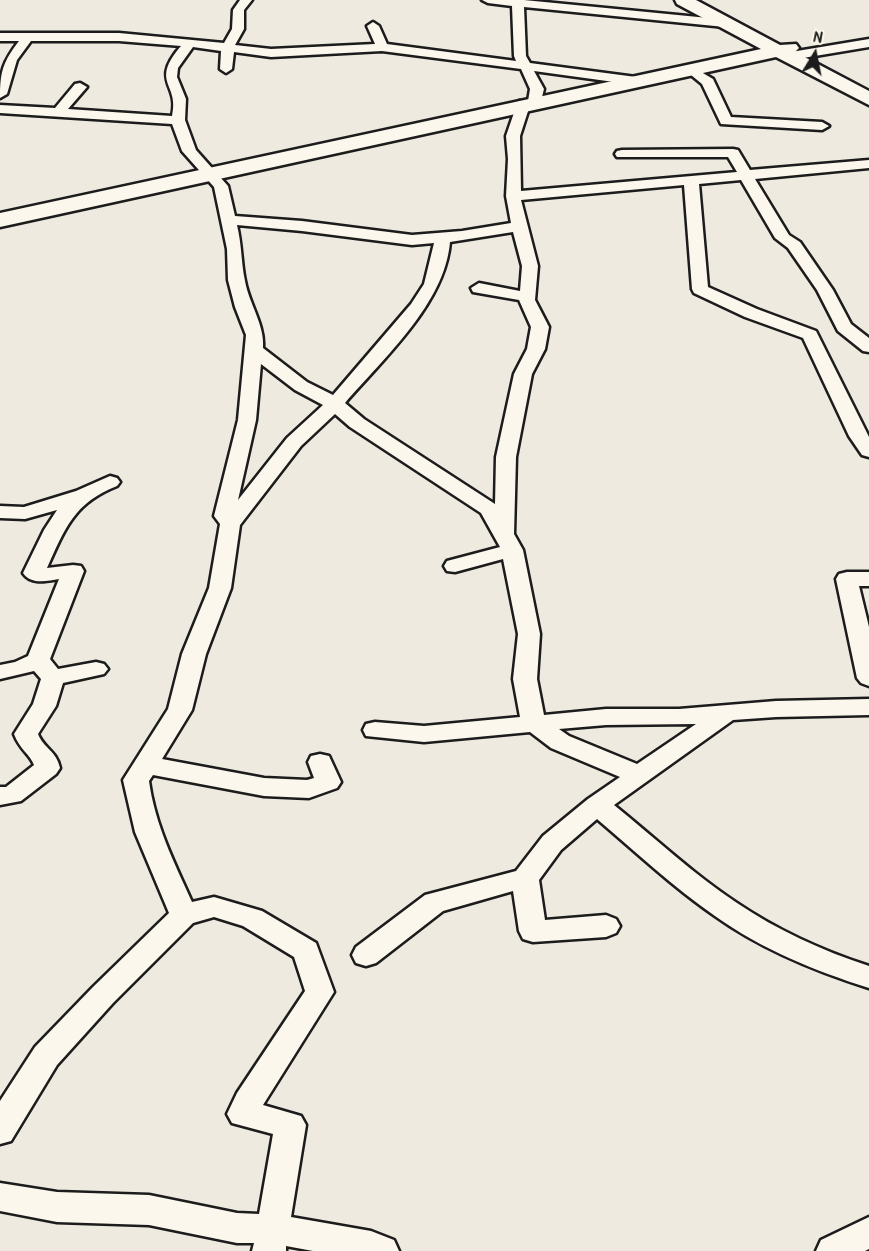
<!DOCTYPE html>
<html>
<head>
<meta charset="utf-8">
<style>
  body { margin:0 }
  #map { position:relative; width:869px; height:1251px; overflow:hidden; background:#eeeadf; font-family:"Patrick Hand",sans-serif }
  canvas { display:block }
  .north { position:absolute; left:785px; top:24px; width:60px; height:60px; -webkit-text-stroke:4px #fbf7ec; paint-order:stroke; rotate:10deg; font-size:16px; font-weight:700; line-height:24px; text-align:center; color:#1c1c1c }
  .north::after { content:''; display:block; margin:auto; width:21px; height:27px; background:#1c1c1c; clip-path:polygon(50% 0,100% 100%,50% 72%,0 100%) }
</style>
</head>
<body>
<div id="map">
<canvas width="869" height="1251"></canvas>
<div class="north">N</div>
</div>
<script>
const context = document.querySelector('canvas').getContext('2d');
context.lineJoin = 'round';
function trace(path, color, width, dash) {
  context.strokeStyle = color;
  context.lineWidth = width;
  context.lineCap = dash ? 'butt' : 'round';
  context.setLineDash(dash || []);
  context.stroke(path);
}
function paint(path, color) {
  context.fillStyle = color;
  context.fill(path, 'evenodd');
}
const street = new Path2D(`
  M 240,0 L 252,0 L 244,10 L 244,29 L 235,45 L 271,49 L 375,44 L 367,26 L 373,22 L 379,26 L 387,44 L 516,61 L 514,56 L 512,6 L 488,3 L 482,0 L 524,0 L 729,20 L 731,23 L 725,27 L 524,7 L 526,56 L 530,63 L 636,77 L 642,81 L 636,85 L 534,71 L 544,89 L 540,105 L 530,105 L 520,136 L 521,191 L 737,172 L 728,157 L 617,157 L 615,154 L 617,151 L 622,150 L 733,149 L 738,150 L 750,170 L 869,160 L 869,168 L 755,179 L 789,235 L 800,242 L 833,290 L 851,324 L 869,338 L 869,352 L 863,351 L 838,331 L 817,290 L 788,248 L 775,238 L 741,180 L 699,184 L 708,287 L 757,309 L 816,331 L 869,437 L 869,457 L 862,455 L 849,436 L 803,338 L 745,317 L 694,293 L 692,289 L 684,185 L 521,200 L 538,266 L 535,300 L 549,327 L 545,349 L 532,374 L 516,457 L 514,534 L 523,550 L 540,634 L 537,679 L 544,715 L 606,709 L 679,709 L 776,701 L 869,699 L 869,715 L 776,717 L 733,720 L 614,805 C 655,838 693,874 737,903 C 777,930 823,951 869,966 L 869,988 C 815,971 761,949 715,916 C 673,887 636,852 597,819 L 561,850 L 539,880 L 545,920 L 606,915 L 616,919 L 620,926 L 616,933 L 606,937 L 533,942 L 523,939 L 519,931 L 513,891 L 443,911 L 376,963 L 366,966 L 356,963 L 352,955 L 356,947 L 425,895 L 516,871 L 543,836 L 588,799 L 620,777 L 551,748 L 530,732 L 424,742 L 366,736 L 363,730 L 366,724 L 375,722 L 424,726 L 520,717 L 513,679 L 518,634 L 503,559 L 455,572 L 447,571 L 444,566 L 447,561 L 500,547 L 481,513 L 350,427 L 335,414 L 301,446 L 240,525 L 231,588 L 206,654 L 192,710 L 162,759 L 264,778 L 307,780 L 314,778 L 308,762 L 311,756 L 320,754 L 329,756 L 341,782 L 337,788 L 309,798 L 264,796 L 153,775 L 149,781 C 155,825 174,862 192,902 L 214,897 L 262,911 L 316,943 L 334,992 L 263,1105 L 301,1116 L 306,1125 L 291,1217 L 371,1231 L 394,1240 L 399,1251 L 313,1251 L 286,1246 L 286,1251 L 252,1251 L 254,1243 L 237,1243 L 149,1225 L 57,1222 L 0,1211 L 0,1183 L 57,1192 L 149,1195 L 237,1213 L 259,1214 L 273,1134 L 232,1123 L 227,1114 L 237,1093 L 305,991 L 294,957 L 243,926 L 214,917 L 193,923 L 113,1003 L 57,1065 L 11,1141 L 0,1144 L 0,1101 L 35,1047 L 93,987 L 169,913 L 135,832 L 123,780 L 168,709 L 182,654 L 209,588 L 220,524 L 214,516 L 238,420 L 246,335 L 235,307 L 228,280 L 227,249 L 214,187 L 182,151 L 172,124 L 0,113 L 0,105 L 55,108 L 75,84 L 80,83 L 87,87 L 68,109 L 172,116 C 180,83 149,83 181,46 L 119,41 L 31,41 L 17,60 L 7,94 L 0,98 C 0,71 3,62 19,41 L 0,41 L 0,33 L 119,33 L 224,43 L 232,29 L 233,10 ZM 193,47 L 221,51 L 220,69 L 226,73 L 232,69 L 234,52 L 271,57 L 382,51 L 521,69 L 530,89 L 528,101 L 519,101 L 517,104 L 506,136 L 508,159 L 506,196 L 511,223 L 462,231 L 412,235 L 302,221 L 235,216 L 228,186 L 196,150 L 185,120 L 186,99 L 177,77 L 178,68 ZM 237,225 L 302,231 L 412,245 L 434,243 L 424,284 L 411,304 L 333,395 L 307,382 L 263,348 C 265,325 249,304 245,281 C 241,262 242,246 237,225 ZM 513,232 L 522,266 L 520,291 L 479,283 L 471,288 L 473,292 L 519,300 L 531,327 L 527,349 L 514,374 L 496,457 L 495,504 L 364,419 L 345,403 C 384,358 445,303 450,242 ZM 261,364 L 295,390 L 323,405 L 287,438 L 238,500 L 256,420 ZM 696,724 L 637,764 L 569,736 L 559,729 L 606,725 Z
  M 869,39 L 869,47 L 791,60 L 785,56 L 791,52 Z
  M 691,66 L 713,79 L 731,117 L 822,122 L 829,126 L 822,130 L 721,124 L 702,84 L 685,70 Z
  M 110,476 L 117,478 L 120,482 L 117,486 C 74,503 65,528 47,568 L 73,565 L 81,566 L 84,571 L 50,659 L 58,669 L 96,662 L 104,664 L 108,669 L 104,674 L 63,683 L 56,706 L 38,734 C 44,749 56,750 60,768 L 56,774 L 21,801 L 0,805 L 0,787 L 6,787 L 34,765 C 30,754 20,750 14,734 L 33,704 L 41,679 L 34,671 L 0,679 L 0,665 L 15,662 L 28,656 L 59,579 C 47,581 31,585 23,573 L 44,530 L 57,510 L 25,519 L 0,518 L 0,506 L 24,507 L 76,491 Z
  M 847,572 L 869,572 L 869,586 L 859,586 L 869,627 L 869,686 L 861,683 L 857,678 L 836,579 L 839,574 Z
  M 869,1217 L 869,1249 L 865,1251 L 816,1251 L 821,1240 Z`);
const secondary = new Path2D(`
  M 675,0 L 696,0 L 780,45 L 796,44 L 799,48 L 795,52 L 869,91 L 869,105 L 776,57 L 0,227 L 0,213 L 761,49 L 677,4 Z`);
trace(street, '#1c1c1c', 5);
trace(secondary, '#1c1c1c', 5);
paint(street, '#fbf7ec');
paint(secondary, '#fbf7ec');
</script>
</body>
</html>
